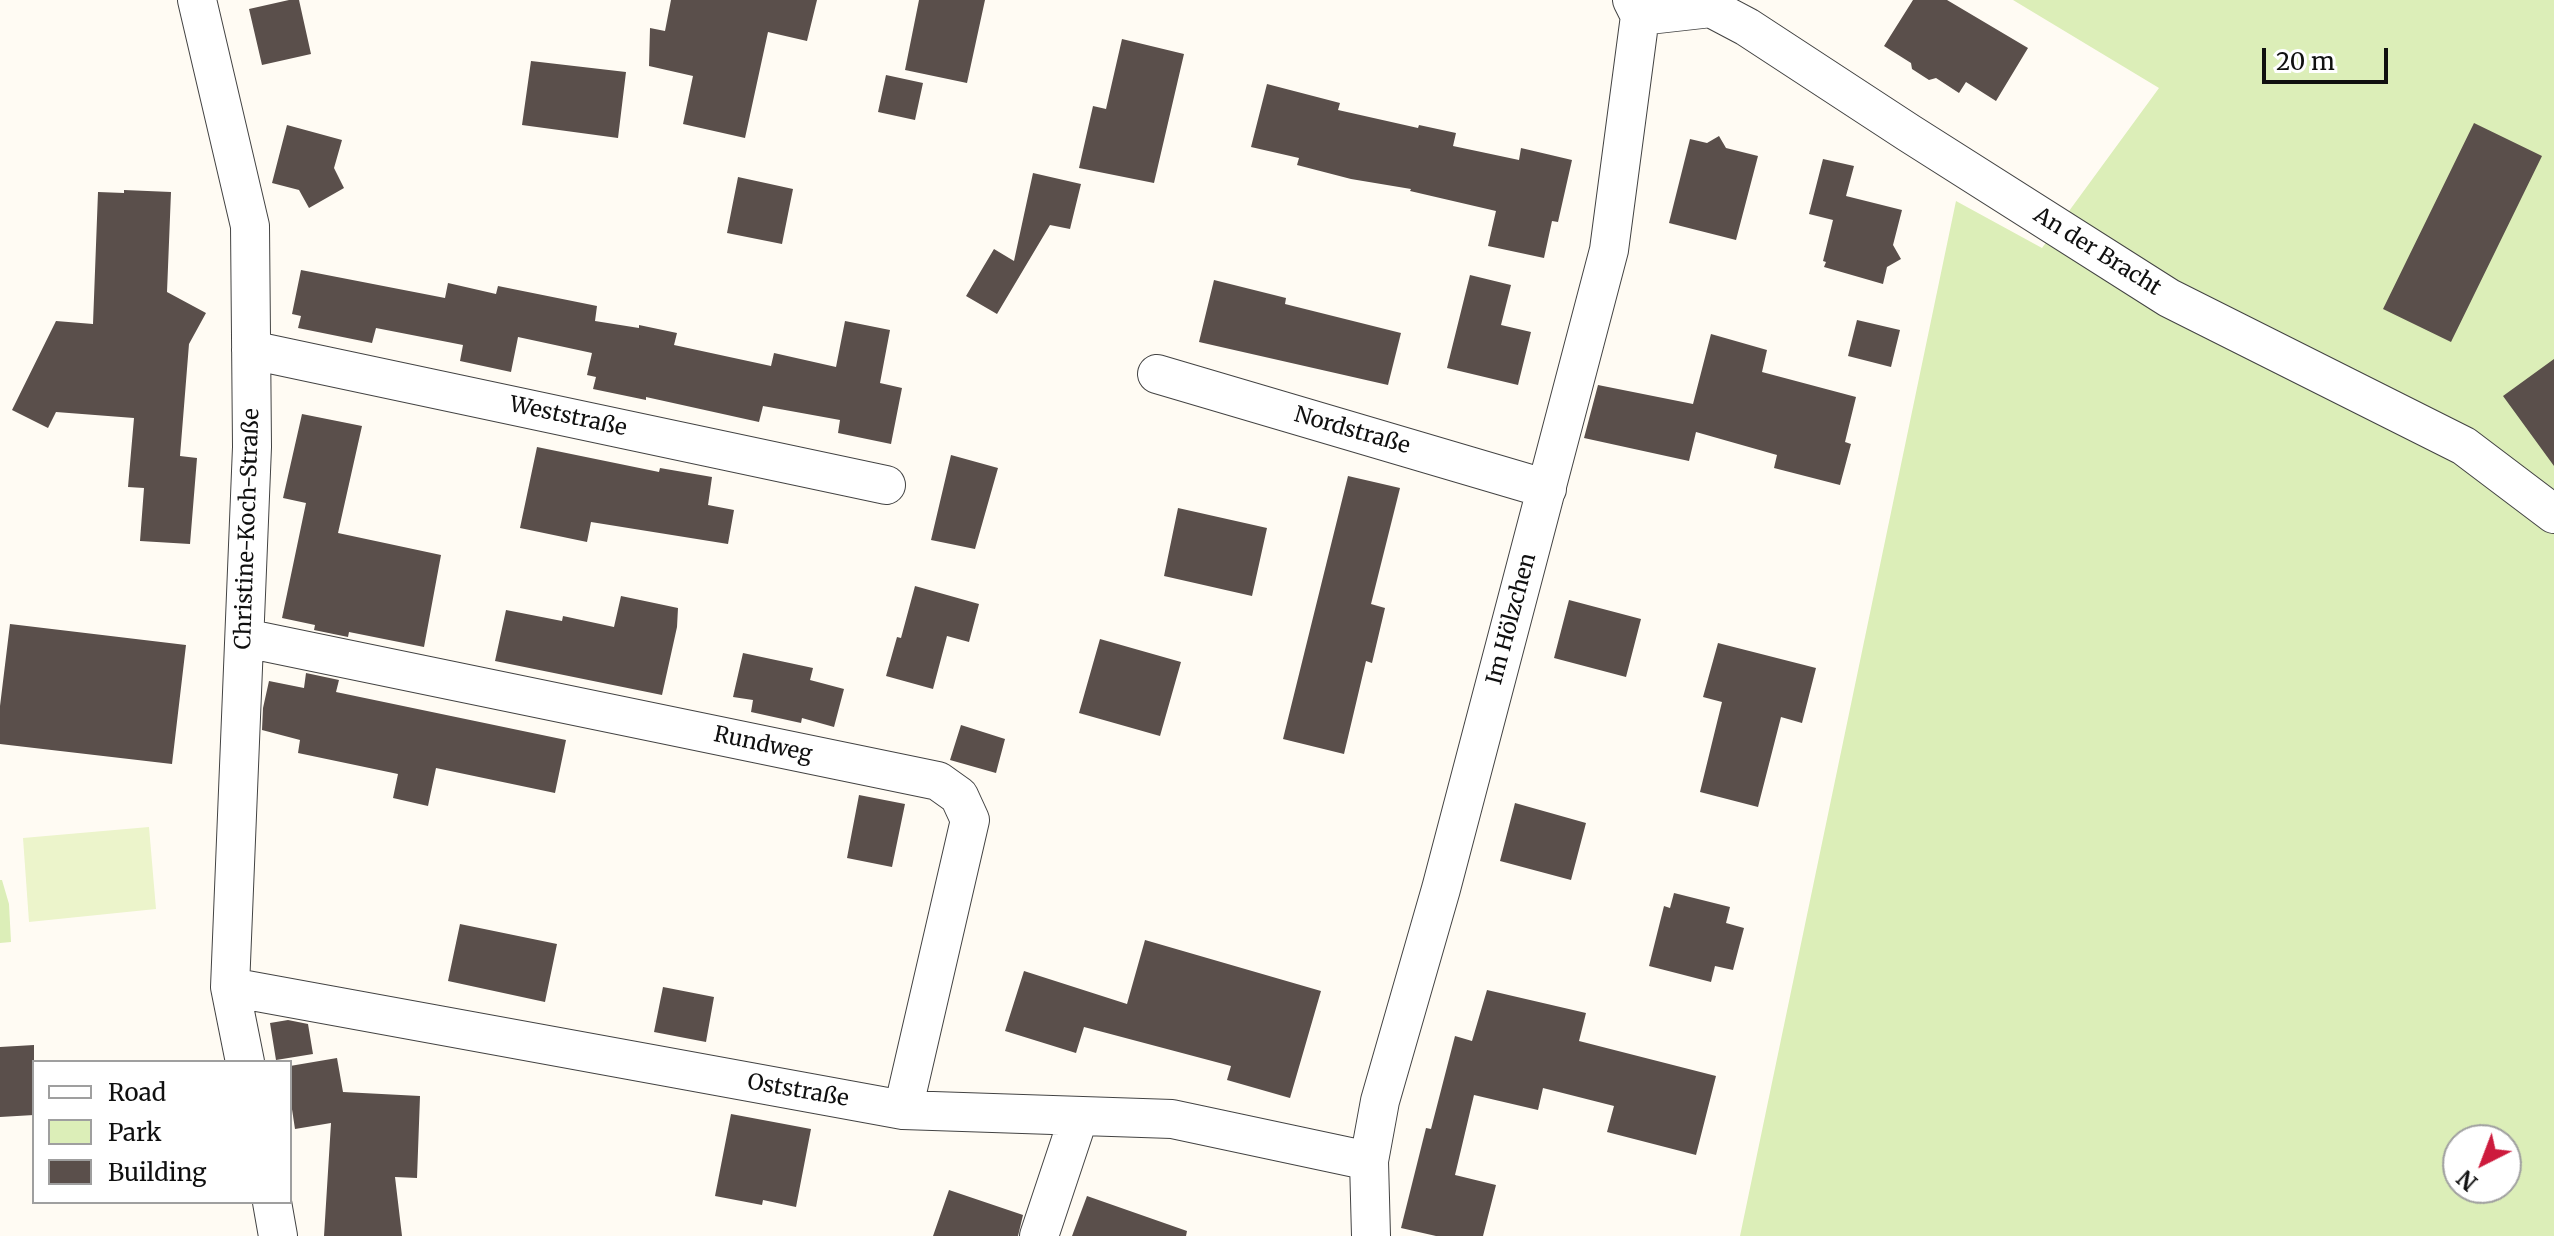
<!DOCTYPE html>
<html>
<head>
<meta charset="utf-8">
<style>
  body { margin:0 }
  #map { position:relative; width:2554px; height:1236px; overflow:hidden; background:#fffbf3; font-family:Merriweather,serif }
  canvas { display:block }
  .legend { position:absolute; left:32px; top:1060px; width:260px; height:144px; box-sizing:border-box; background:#fff; border:2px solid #9f9f9f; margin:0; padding:10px 14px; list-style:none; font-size:24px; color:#101010 }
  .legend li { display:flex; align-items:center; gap:16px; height:40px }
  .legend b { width:40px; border:2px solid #9f9f9f }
  .north { position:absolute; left:2442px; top:1124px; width:80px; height:80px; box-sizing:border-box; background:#fff; border:2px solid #9f9f9f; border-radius:50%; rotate:222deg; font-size:22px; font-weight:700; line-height:32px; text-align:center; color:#101010 }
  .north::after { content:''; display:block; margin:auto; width:28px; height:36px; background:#cd1b3d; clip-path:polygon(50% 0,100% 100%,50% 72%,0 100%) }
  .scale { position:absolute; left:2262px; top:48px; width:126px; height:36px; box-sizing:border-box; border:4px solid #101010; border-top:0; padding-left:10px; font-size:24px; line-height:28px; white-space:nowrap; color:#101010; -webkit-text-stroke:6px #fff; paint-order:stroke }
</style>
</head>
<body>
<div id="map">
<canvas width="2554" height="1236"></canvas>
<ul class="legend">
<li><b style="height:10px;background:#fff"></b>Road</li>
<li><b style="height:22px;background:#dceeb8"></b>Park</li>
<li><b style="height:22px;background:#5a4f4b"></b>Building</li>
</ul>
<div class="north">N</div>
<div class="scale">20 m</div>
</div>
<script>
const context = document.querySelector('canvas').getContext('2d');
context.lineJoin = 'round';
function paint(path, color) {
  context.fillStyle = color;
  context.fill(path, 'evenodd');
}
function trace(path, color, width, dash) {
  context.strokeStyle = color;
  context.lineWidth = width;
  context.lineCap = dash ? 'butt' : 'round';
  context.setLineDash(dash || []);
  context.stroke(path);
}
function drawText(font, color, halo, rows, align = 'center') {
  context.font = font + ' Merriweather,serif';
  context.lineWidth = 8;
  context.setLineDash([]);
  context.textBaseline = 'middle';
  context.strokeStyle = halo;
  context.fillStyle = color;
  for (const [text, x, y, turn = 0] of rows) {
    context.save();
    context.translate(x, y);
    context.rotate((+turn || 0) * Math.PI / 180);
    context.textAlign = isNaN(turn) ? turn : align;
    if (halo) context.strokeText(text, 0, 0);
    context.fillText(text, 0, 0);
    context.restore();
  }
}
paint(new Path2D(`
  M 2013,0 L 2554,0 L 2554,1236 L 1740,1236 L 1956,201 L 2042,248 L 2159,88 ZM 2458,1140 L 2506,1140 L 2506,1188 L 2458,1188 Z
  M 0,880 L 2,880 L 9,904 L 11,942 L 0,943 Z`), '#dceeb8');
paint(new Path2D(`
  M 149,827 L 156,909 L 29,922 L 23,838 Z`), '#ecf4cb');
paint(new Path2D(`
  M 289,0 L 299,0 L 311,54 L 262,65 L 249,9 Z
  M 671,0 L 817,0 L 807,41 L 768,32 L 745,138 L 683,124 L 693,76 L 649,66 L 650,28 L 665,31 Z
  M 919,0 L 985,0 L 967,83 L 905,70 Z
  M 1913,0 L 1947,0 L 2028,48 L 1996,101 L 1966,82 L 1959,93 L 1936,78 L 1929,80 L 1912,69 L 1911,63 L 1884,46 Z
  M 1122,39 L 1184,54 L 1154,183 L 1079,168 L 1093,106 L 1106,109 Z
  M 531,61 L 626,72 L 618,138 L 522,125 Z
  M 886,75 L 923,83 L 915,120 L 878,112 Z
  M 1267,84 L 1340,103 L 1338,110 L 1418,128 L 1419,125 L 1456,133 L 1453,146 L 1519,160 L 1521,148 L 1572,160 L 1558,222 L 1552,221 L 1544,258 L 1488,246 L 1496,211 L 1410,191 L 1411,189 L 1351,179 L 1297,165 L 1299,158 L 1251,147 Z
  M 2474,123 L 2542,156 L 2451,342 L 2383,309 Z
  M 287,125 L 342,140 L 334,168 L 344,188 L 309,208 L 299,190 L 272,183 Z
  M 1719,136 L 1726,148 L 1758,156 L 1736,240 L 1669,223 L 1690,139 L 1707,143 Z
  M 1823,159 L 1854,166 L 1846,196 L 1902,210 L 1893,245 L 1901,259 L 1887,267 L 1883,284 L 1824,267 L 1826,262 L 1823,261 L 1833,220 L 1809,214 Z
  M 1033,173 L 1081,184 L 1070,229 L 1050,225 L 997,314 L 966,296 L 994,249 L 1014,261 Z
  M 738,177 L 793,189 L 782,244 L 727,233 Z
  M 124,190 L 171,192 L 167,292 L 206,313 L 189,344 L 180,456 L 197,458 L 190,544 L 140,541 L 144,488 L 128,487 L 134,418 L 56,412 L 48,428 L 12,410 L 56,321 L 93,324 L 98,192 L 124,193 Z
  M 301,270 L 445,298 L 448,283 L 496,294 L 498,286 L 597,306 L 595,321 L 639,328 L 639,325 L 677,333 L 674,345 L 771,366 L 774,353 L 836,367 L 845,321 L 890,330 L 880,383 L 902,388 L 891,444 L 838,433 L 840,420 L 763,406 L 759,422 L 646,397 L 646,400 L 593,389 L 596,377 L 587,375 L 592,353 L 518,337 L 511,372 L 460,361 L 463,345 L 376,328 L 372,343 L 298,328 L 301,316 L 292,314 Z
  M 1470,275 L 1511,285 L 1501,325 L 1531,332 L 1518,385 L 1447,368 Z
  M 1214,280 L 1286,298 L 1285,304 L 1401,333 L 1388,385 L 1199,342 Z
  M 1857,320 L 1900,330 L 1891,367 L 1848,356 Z
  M 1711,334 L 1767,350 L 1762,372 L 1856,397 L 1845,442 L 1851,444 L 1840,485 L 1774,468 L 1777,455 L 1696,432 L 1689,461 L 1584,438 L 1598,385 L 1693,404 Z
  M 2554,359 L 2554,466 L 2503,396 Z
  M 302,414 L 362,426 L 338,533 L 441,555 L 424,647 L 349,632 L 348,637 L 314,630 L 315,625 L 282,618 L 306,503 L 283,498 Z
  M 537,447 L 659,472 L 660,468 L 712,477 L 708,505 L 734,510 L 728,544 L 591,522 L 587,542 L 520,528 Z
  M 951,455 L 998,468 L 975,549 L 931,540 Z
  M 1348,476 L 1400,488 L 1371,604 L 1385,608 L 1372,663 L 1366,661 L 1344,754 L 1283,739 Z
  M 1178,508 L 1267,528 L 1252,596 L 1164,576 Z
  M 915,586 L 979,604 L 969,642 L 947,636 L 933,689 L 886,676 L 897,637 L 901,638 Z
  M 621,596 L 678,608 L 677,627 L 662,695 L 495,661 L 506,610 L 562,621 L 563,616 L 614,627 Z
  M 1569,600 L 1641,619 L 1626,677 L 1554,658 Z
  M 10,624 L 186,645 L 172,764 L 0,744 L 0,706 Z
  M 1100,639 L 1181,662 L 1160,736 L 1079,713 Z
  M 1718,643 L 1816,668 L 1802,723 L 1781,717 L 1758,807 L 1700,792 L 1722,702 L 1703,697 Z
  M 743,653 L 813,668 L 810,680 L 844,689 L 834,727 L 802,718 L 801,723 L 751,712 L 753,700 L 733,697 Z
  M 306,673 L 339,680 L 336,692 L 566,740 L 555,793 L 436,768 L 428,806 L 393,798 L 398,774 L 298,753 L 300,740 L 262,730 L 263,708 L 269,681 L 304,688 Z
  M 961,725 L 1005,739 L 996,773 L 950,760 Z
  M 859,795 L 905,804 L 892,867 L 847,858 Z
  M 1515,803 L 1586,823 L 1571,880 L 1500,861 Z
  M 1674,893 L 1730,907 L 1726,923 L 1744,928 L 1733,970 L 1715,966 L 1711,982 L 1649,966 L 1664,906 L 1670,908 Z
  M 460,924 L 557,944 L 545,1002 L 448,981 Z
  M 1145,940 L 1321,991 L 1290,1098 L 1227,1080 L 1231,1066 L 1084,1027 L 1076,1053 L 1005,1031 L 1024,971 L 1127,1004 Z
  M 663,987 L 714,997 L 706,1042 L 654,1032 Z
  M 1487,990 L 1586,1013 L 1579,1041 L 1716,1076 L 1696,1155 L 1607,1132 L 1614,1106 L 1543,1088 L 1538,1110 L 1474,1095 L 1455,1175 L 1496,1185 L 1483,1236 L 1436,1236 L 1401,1228 L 1426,1128 L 1431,1129 L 1455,1036 L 1472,1041 Z
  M 288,1020 L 308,1024 L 313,1054 L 276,1060 L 270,1023 Z
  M 34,1045 L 34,1115 L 0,1117 L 0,1047 Z
  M 337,1058 L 343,1092 L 420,1096 L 417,1178 L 395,1177 L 402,1236 L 324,1236 L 331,1123 L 295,1129 L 290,1096 L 290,1066 Z
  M 731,1114 L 811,1129 L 796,1207 L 763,1200 L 762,1205 L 715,1196 Z
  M 949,1190 L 1023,1215 L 1018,1236 L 933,1236 Z
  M 1087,1196 L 1187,1231 L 1186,1236 L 1072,1236 Z`), '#5a4f4b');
const street = new Path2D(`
  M 197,0 L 250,226 L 252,447 L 230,987 L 245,1062
  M 1640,16 L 1711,8 L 1747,27 L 1909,133 L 2169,298 L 2464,446 L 2554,514
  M 251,350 L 886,485
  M 1157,374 L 1547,489
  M 245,638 L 938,781 L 959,796 L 970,820 L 903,1110
  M 230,987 L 903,1110 L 1172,1119 L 1369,1161
  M 272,1202 L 278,1236
  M 1039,1236 L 1079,1116
  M 1371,1236 L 1369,1161 L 1380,1101 L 1441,889 L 1609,250 L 1640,16 L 1632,0`);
trace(street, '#434343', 40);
trace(street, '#fff', 38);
drawText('22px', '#101010', '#fff', [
  ["An der Bracht",2097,252,32],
  ["Weststraße",568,417,12],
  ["Nordstraße",1352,431,16],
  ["Christine-Koch-Straße",248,529,-88],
  ["Im Hölzchen",1512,619,-75],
  ["Rundweg",763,745,12],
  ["Oststraße",798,1091,10]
]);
</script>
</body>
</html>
